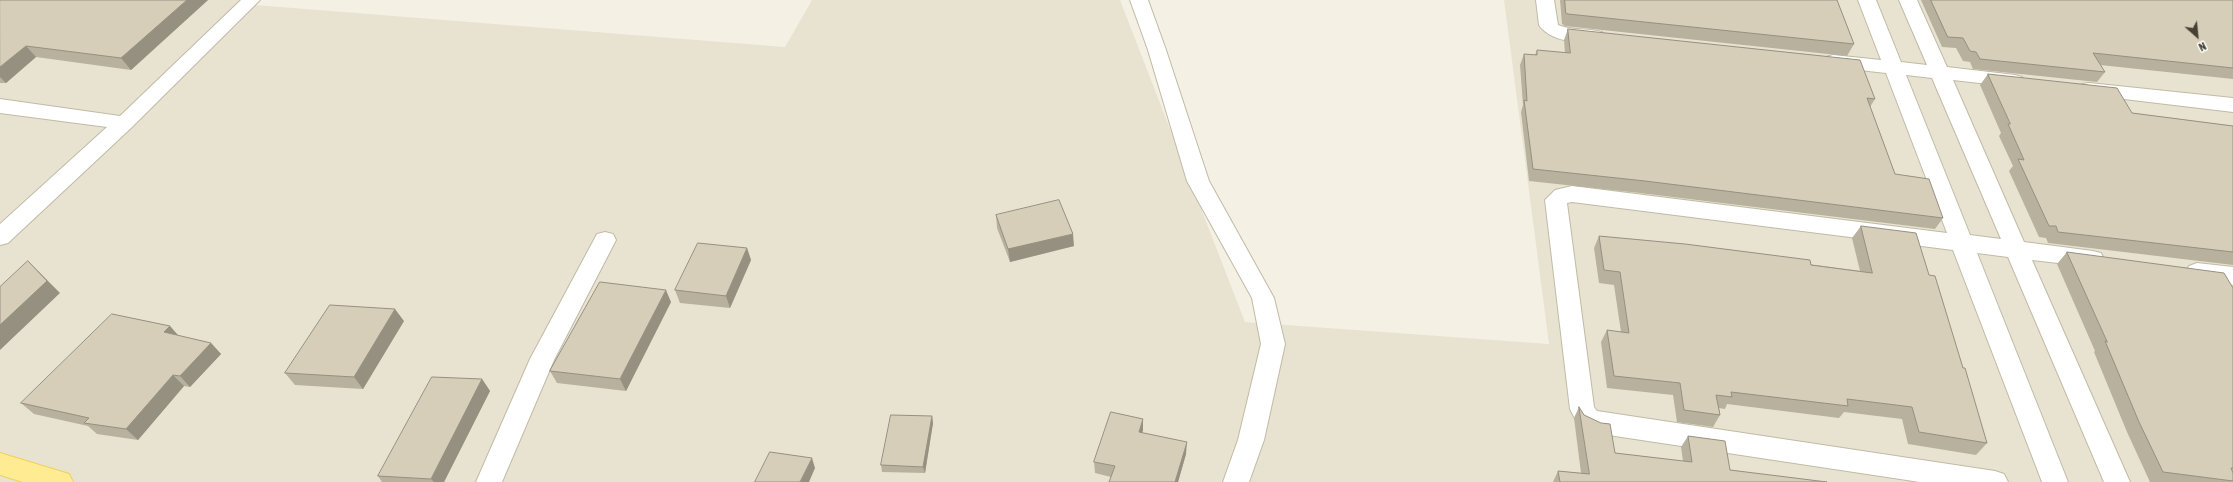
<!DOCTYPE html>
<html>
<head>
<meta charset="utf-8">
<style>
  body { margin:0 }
  #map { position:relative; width:2233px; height:482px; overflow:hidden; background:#f4f1e4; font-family:"Asap Condensed",sans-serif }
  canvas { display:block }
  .north { position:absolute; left:2177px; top:16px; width:40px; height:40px; -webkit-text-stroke:3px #fff; paint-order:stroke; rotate:153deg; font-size:11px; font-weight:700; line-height:16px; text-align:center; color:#464133 }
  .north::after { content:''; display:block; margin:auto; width:14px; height:18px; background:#464133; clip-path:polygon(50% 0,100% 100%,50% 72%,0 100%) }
</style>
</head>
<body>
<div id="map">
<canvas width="2233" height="482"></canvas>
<div class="north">N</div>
</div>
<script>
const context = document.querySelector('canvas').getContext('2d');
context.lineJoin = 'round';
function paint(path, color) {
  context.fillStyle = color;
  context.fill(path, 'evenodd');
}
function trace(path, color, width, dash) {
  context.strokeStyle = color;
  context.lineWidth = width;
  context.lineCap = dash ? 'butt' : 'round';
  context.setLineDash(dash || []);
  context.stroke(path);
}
paint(new Path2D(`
  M 0,0 L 248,0 L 243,4 L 785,47 L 812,0 L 1120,0 L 1245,322 L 1549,344 L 1504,0 L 2233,0 L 2233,482 L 0,482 Z`), '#e8e3d1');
const street = new Path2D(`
  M 241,0 L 260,0 L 131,128 L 8,243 L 0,245 L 0,224 L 107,127 L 0,113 L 0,99 L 120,116 Z
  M 1130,0 L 1148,0 L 1166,50 L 1209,181 L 1274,298 L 1285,344 L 1264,440 L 1249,482 L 1223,482 L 1238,440 L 1261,344 L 1252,298 L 1187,181 L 1148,50 Z
  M 1536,0 L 1554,0 L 1558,25 C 1571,31 1587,28 1602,32 L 1604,36 L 1602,40 C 1583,45 1550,42 1539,25 Z
  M 1858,0 L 1876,0 L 1901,62 L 1927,65 L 1899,0 L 1917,0 L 1947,67 L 2015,75 L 2022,77 L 2025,81 L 2022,85 L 2015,87 L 1953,80 L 2024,242 L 2093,251 L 2101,253 L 2104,259 L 2101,265 L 2093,267 L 2032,260 L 2130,482 L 2104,482 L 2008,257 L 1977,253 L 2068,482 L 2042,482 L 1953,250 L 1572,202 L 1567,203 L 1594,407 L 1597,411 L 1995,471 L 2004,474 L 2008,482 L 1920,482 L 1595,433 C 1581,428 1576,422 1570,409 L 1545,200 L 1555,190 L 1572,186 L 1947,233 L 1886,73 L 1833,67 L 1826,65 L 1823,61 L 1826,57 L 1833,55 L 1881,60 ZM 1906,75 L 1932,78 L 2001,239 L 1970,235 Z
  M 2089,83 L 2233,98 L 2233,112 L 2082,94 L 2079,89 L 2082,84 Z
  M 605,232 L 613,234 L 616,240 L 554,360 L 502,482 L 476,482 L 530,359 L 597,234 Z
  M 2197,263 L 2233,267 L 2233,285 L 2189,278 L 2186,272 L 2189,266 Z`);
const primary = new Path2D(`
  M 0,453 L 69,474 L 73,482 L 23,482 L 0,475 Z`);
trace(street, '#c0baa5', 2);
trace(primary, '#f0d156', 2);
paint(street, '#fff');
paint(primary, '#ffeb91');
paint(new Path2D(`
  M 0,0 L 208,0 L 131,70 L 36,57 L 6,83 L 0,83 Z
  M 1560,0 L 1837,0 L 1854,44 L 1847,56 L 1565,26 L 1562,24 Z
  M 1921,0 L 2233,0 L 2233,79 L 2100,65 L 2105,72 L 2097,82 L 1973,69 L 1970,62 L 1963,61 L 1956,48 L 1942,47 Z
  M 1568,29 L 1875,99 L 1870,107 L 1895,174 L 1943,218 L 1935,229 L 1640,193 L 1529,181 L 1521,112 L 1523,105 L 1520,65 L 1524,54 L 1535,55 L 1537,50 L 1565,53 L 1564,40 Z
  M 1988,74 L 2132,113 L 2233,126 L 2233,265 L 2048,243 L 2046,238 L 2039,237 L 2009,171 L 2013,166 L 1999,136 L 2001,133 L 1980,85 Z
  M 996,215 L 1074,246 L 1010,262 L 997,228 Z
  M 1861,226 L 1929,275 L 1963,368 L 1987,443 L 1976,455 L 1908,444 L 1902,419 L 1844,412 L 1839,418 L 1727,404 L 1725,409 L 1719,408 L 1720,415 L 1713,427 L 1677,422 L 1673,395 L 1607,388 L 1601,342 L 1607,330 L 1621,332 L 1614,285 L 1599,283 L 1594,248 L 1599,236 L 1860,271 L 1852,238 Z
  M 747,248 L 751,260 L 730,308 L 680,303 L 675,290 Z
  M 2067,252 L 2233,288 L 2233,482 L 2150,482 L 2127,432 L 2094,352 L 2095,351 L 2057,264 Z
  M 671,302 L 626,391 L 557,383 L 550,371 Z
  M 404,321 L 363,389 L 295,385 L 285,373 Z
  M 170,326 L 179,336 L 211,343 L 221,354 L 190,387 L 184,386 L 138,440 L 97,434 L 88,426 L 34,414 L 21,403 Z
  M 482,379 L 490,391 L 444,482 L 382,482 L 378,476 Z
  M 1579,407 L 1584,415 L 1615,453 L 1683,461 L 1681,447 L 1688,436 L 1730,470 L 1827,482 L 1553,482 L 1558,471 L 1581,473 L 1574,418 Z
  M 932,416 L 933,423 L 925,473 L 882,472 L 881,465 Z
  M 1143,419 L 1143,430 L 1142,433 L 1186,454 L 1178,482 L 1109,482 L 1111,477 L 1095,473 L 1094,462 Z`), '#b8b19e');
paint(new Path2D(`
  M 187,0 L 208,0 L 131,70 L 121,58 Z
  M 26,46 L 36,57 L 6,83 L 0,77 L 0,67 Z
  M 1073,234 L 1074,246 L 1010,262 L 1008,249 Z
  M 747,248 L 751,260 L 730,308 L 726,296 Z
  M 28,261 L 60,293 L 0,350 L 0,325 Z
  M 666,290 L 671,302 L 626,391 L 620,379 Z
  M 395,309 L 404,321 L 363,389 L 354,377 Z
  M 170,326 L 180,338 L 164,332 Z
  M 211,343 L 221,354 L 190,387 L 180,376 Z
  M 173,375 L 184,386 L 138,440 L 126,429 Z
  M 482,379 L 490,391 L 444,482 L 434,482 L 431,479 Z
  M 932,416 L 933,423 L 925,473 L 923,467 Z
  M 1143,419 L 1143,430 L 1139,444 L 1139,432 Z
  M 1187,442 L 1186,454 L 1178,482 L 1175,482 Z
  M 812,458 L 815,468 L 809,482 L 800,482 Z`), '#969081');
const building = new Path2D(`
  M 0,0 L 187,0 L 121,58 L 26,46 L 0,67 Z
  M 1565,0 L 1837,0 L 1854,44 L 1568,14 L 1566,13 Z
  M 1931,0 L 2233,0 L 2233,68 L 2093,53 L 2105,72 L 1980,59 L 1976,52 L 1970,51 L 1963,38 L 1948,37 Z
  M 1568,29 L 1860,60 L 1875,99 L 1867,98 L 1895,174 L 1929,179 L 1943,218 L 1645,181 L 1533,169 L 1524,100 L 1527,101 L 1524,54 L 1537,55 L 1537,50 L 1570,53 Z
  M 1988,74 L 2117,88 L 2132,113 L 2233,126 L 2233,252 L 2058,232 L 2056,226 L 2049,226 L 2018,159 L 2024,160 L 2008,124 L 2010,124 Z
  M 1059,200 L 1073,234 L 1008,249 L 996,215 Z
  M 1861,226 L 1916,233 L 1929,275 L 1935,276 L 1963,368 L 1965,368 L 1987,443 L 1919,432 L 1912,407 L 1847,399 L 1848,406 L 1731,392 L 1732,397 L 1716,395 L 1720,415 L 1684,410 L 1680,383 L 1614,376 L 1607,330 L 1629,333 L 1620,272 L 1604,270 L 1599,236 L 1685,244 L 1810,260 L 1811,265 L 1872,273 Z
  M 698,243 L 747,248 L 726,296 L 675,290 Z
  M 2067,252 L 2224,273 L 2233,288 L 2233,468 L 2231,468 L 2233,473 L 2233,481 L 2163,472 L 2139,422 L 2105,341 L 2107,342 Z
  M 28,261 L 47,281 L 0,325 L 0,287 Z
  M 600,282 L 666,290 L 620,379 L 550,371 Z
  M 330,305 L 395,309 L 354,377 L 285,373 Z
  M 112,314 L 170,326 L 164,332 L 211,343 L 180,376 L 173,375 L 126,429 L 84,423 L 89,418 L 21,403 Z
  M 432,377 L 482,379 L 431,479 L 378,476 Z
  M 1579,407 L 1584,415 L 1601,423 L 1610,424 L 1615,453 L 1692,462 L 1688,436 L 1725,441 L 1730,470 L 1827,482 L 1560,482 L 1558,471 L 1589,474 Z
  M 1111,412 L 1143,419 L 1139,432 L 1187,442 L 1175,482 L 1109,482 L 1115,466 L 1094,462 Z
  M 891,415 L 932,416 L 923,467 L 881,465 Z
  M 770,452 L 812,458 L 800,482 L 755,482 Z`);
paint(building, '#d6ceb8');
trace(building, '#969081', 1);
</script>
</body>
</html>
